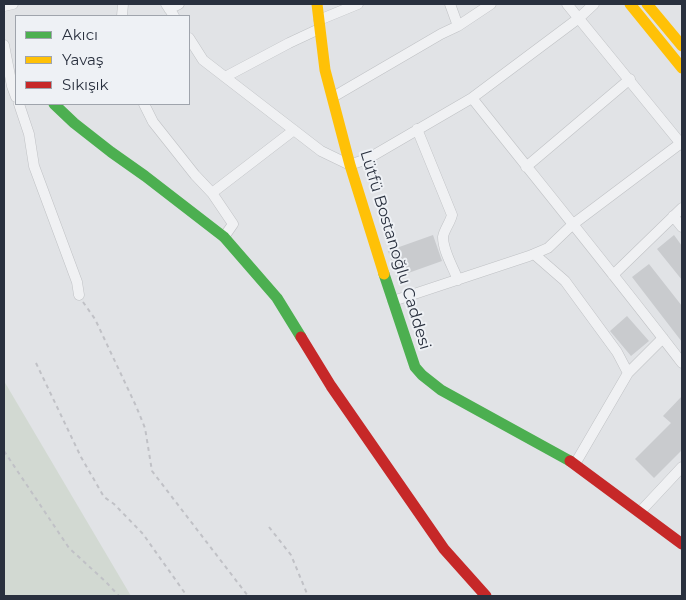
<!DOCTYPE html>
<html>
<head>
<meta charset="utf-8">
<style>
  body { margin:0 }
  #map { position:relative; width:686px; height:600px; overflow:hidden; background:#e1e3e6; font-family:Montserrat,sans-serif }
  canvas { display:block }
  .frame { position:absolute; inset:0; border:5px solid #29303e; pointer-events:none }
  .legend { position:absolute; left:15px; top:15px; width:175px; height:90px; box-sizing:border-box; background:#eef1f5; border:1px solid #9fa4ac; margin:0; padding:6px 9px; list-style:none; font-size:15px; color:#29303e }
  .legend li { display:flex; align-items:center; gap:10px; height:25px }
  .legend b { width:25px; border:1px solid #9fa4ac }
</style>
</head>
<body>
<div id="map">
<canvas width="686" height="600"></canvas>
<div class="frame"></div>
<ul class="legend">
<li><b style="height:6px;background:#4caf50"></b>Akıcı</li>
<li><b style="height:6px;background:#ffc107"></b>Yavaş</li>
<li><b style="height:6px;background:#c62828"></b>Sıkışık</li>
</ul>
</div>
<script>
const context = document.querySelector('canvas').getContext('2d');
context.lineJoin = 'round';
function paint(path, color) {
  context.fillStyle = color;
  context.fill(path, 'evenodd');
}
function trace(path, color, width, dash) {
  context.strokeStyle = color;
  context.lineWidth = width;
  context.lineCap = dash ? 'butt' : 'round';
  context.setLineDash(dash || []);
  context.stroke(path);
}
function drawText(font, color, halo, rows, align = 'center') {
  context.font = font + ' Montserrat,sans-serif';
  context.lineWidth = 4;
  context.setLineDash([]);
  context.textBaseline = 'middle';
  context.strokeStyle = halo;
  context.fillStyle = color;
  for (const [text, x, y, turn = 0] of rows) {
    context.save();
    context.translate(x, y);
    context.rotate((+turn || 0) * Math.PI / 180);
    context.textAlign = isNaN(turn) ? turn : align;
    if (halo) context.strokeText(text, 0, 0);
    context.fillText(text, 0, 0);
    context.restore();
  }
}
paint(new Path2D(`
  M 4,381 L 131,596 L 4,596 Z`), '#d2d9d2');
paint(new Path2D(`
  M 433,235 L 442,261 L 397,277 L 388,251 Z
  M 674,235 L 682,246 L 682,280 L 657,249 Z
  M 649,264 L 682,306 L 682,342 L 632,277 Z
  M 627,316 L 649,341 L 631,356 L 610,331 Z
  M 682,396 L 682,450 L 654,478 L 635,459 L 671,423 L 663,416 Z`), '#c9cbce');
const street = new Path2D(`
  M 166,4 L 174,16
  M 450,4 L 458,26
  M 567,4 L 682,145
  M 4,6 L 13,4
  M 169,9 L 179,4
  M 122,16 L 123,4
  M 319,20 L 358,4
  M 189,38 L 203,60 L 225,77 L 321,151 L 350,165 L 369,158 L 472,98 L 579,18 L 594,4
  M 4,45 L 12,86 L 16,97
  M 225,77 L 289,43 L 319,29
  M 333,97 L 441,34 L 458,26 L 491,4
  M 472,98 C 542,186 613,273 682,363
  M 19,104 L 29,134 L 34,166 L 77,282 L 79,295
  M 144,104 L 153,122 L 195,175 L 212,193 L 233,224 L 224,237
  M 417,129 L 452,215 C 450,223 444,230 443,237 C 443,251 453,267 458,280
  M 526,167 L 630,79
  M 212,193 L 294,130
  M 673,216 L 682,227
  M 534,254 L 565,281 L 617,352 L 628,373
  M 613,275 L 682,208
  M 393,301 L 529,256 L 548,248 L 572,225 L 681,143
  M 575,464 L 628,373 L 663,338
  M 640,512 L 682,467`);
trace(street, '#bfc1c4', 11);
trace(new Path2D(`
  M 83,302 L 95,319 L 136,406 L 145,428 L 152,471 L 248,596
  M 36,363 L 81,457 L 104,497 L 114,504 L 143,534 L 187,596
  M 4,451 L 69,548 L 106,582 L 119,596
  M 269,527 L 291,555 L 308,596`), '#c0c1c6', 2, [4, 4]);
trace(street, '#f0f1f3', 10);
trace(new Path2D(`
  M 54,104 L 74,123 L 111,152 L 145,176 L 224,237 L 277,298 L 301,337
  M 384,274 L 415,367 L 422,375 L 441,390 L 570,461`), '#4caf50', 11);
trace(new Path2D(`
  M 317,4 L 325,70 L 350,165 L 384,274
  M 630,4 L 682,68
  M 647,4 L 682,46`), '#ffc107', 11);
trace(new Path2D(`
  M 301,337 L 331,386 L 444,549 L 486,596
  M 570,461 L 682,544`), '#c62828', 11);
drawText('16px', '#29303e', '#eef1f5', [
  ["Lütfü Bostanoğlu Caddesi",395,250,73]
]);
</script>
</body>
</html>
